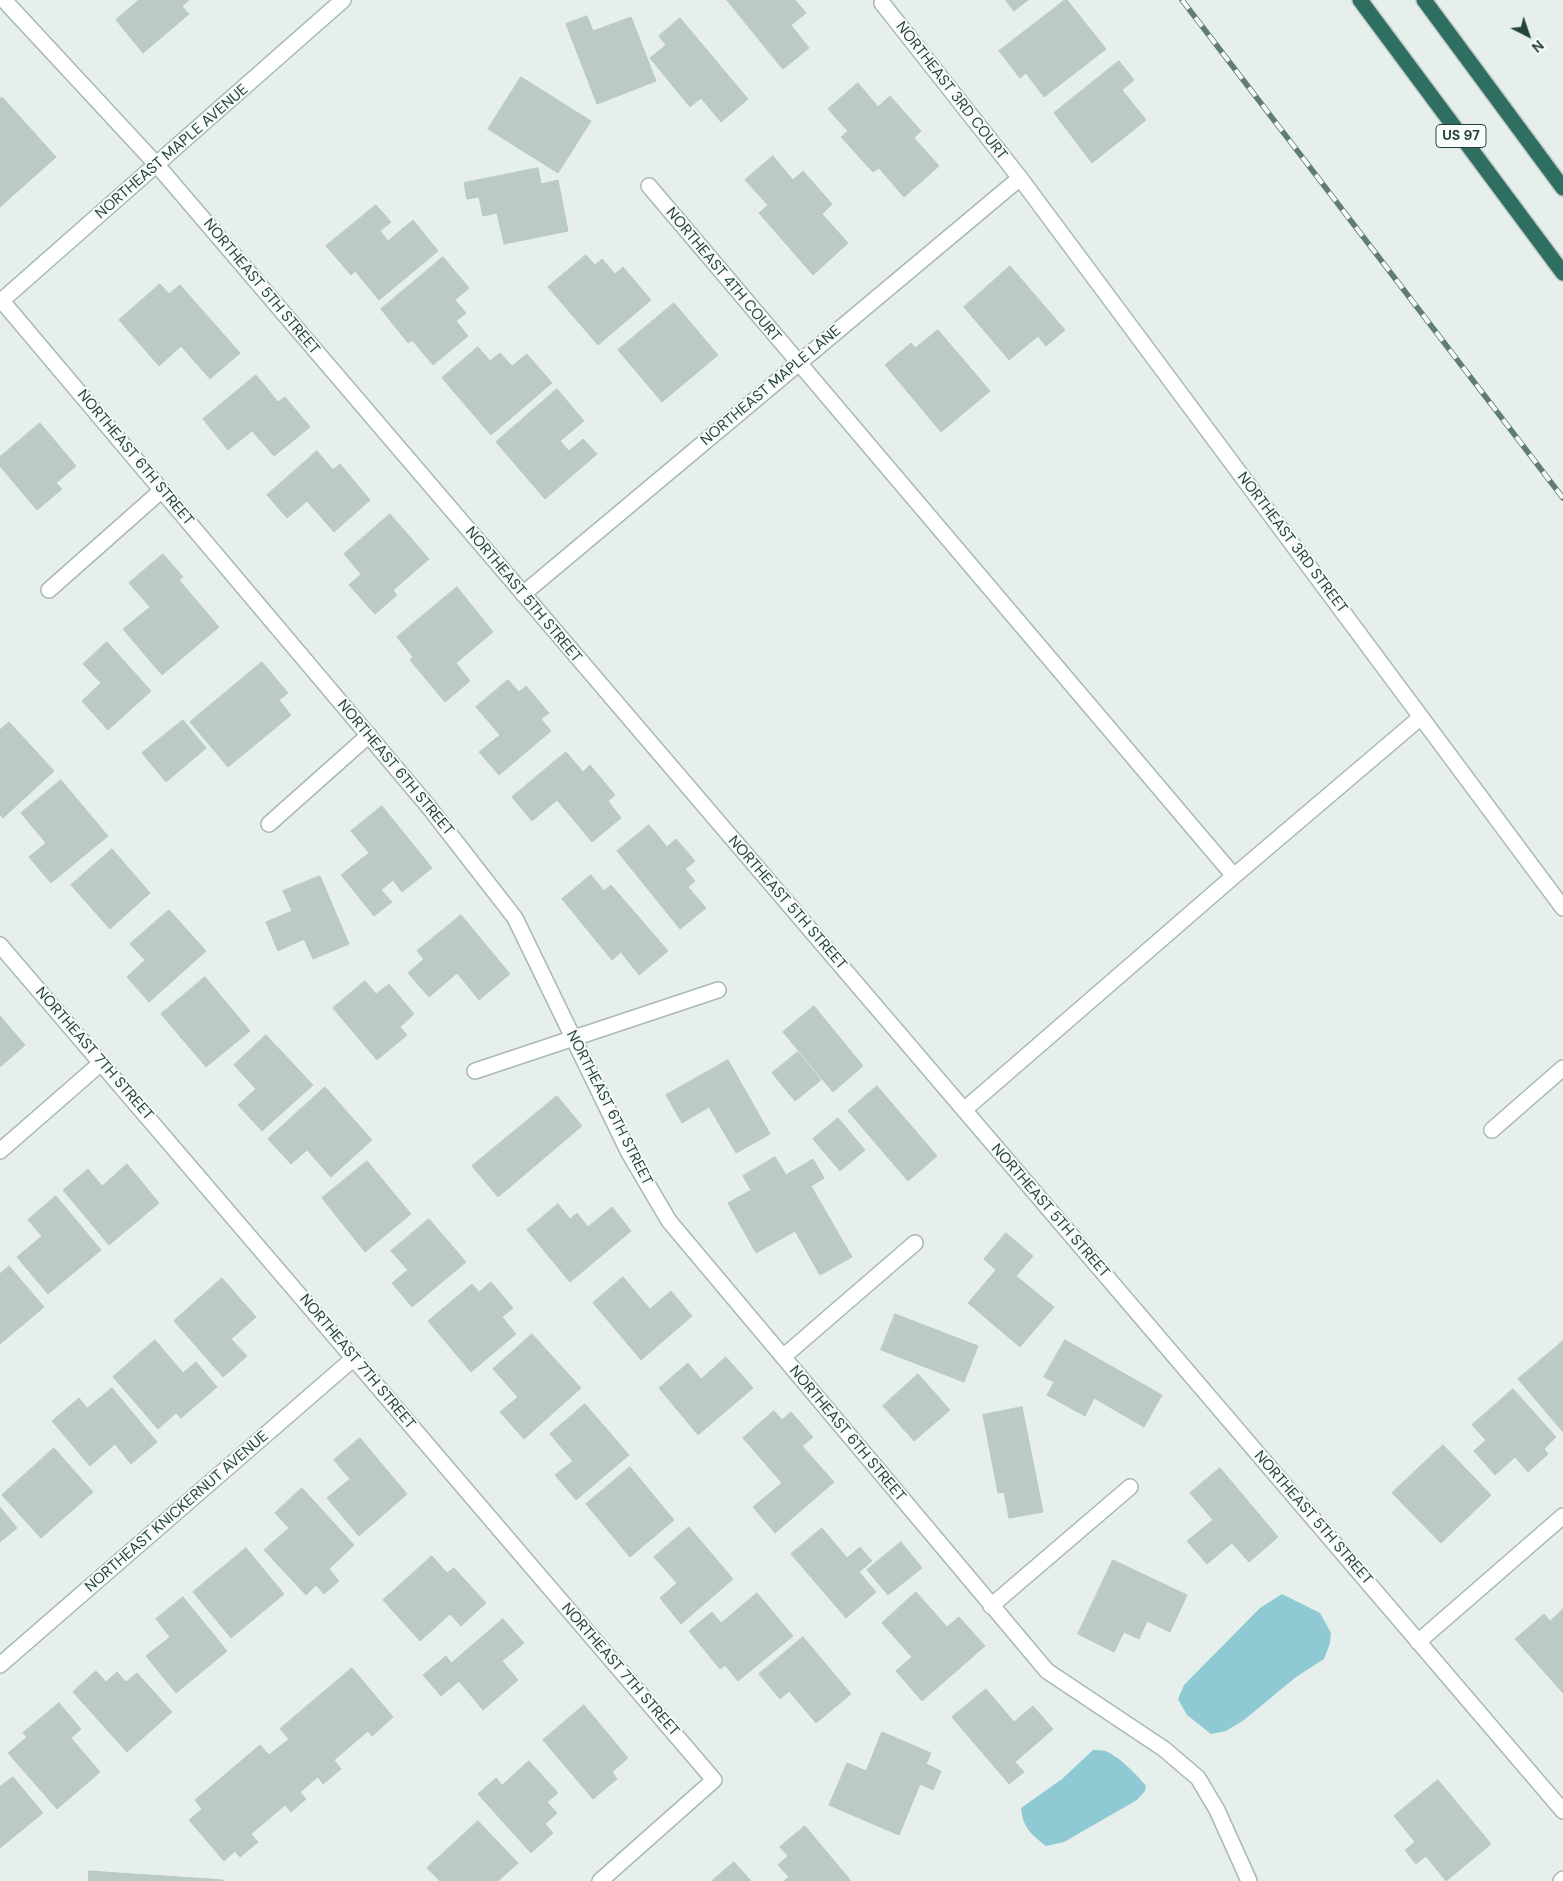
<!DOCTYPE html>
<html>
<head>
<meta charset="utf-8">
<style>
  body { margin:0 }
  #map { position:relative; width:1563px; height:1881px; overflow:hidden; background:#e6efeb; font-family:"DM Sans",sans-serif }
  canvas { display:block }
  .north { position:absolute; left:1503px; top:10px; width:50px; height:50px; -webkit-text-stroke:4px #f7fbf9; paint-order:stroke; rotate:139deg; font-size:14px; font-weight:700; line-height:20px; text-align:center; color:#24423a }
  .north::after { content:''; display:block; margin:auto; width:18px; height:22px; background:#24423a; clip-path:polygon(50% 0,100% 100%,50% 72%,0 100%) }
</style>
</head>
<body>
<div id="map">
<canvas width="1563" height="1881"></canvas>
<div class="north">N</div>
</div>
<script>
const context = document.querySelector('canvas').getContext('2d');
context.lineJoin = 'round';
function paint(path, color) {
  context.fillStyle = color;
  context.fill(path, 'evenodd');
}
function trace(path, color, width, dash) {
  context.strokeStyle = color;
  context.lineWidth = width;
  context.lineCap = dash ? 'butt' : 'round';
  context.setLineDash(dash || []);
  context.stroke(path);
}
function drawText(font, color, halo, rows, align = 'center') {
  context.font = font + ' "DM Sans",sans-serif';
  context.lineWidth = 4;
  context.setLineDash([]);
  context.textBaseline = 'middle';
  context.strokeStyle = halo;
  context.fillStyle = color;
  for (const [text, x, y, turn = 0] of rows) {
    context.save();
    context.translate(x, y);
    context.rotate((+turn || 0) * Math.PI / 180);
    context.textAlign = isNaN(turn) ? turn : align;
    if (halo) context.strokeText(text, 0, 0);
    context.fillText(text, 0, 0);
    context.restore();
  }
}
paint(new Path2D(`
  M 1282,1594 L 1320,1613 L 1331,1633 L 1330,1643 L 1324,1659 L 1296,1677 L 1244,1720 L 1226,1731 L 1211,1734 L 1187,1715 L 1178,1699 L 1184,1685 L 1260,1608 Z
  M 1093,1750 C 1097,1750 1102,1750 1105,1751 C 1119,1756 1137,1775 1146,1786 L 1145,1791 L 1137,1800 L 1064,1842 L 1046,1846 C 1031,1834 1023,1828 1021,1808 L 1062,1779 Z`), '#8ec9d4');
const building = new Path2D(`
  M 139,0 L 189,0 L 182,6 L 189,14 L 143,53 L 116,20 Z
  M 727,0 L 795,0 L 806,13 L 791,25 L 809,48 L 783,69 Z
  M 1006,0 L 1028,0 L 1014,11 Z
  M 1065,0 L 1067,0 L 1106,49 L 1044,97 L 1026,73 L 1020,78 L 999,51 Z
  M 587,16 L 593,31 L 631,17 L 656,81 L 597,104 L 566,24 Z
  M 680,18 L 748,99 L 721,122 L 701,98 L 690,107 L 650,58 L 666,45 L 659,36 Z
  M 1119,61 L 1134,80 L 1122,90 L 1146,120 L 1092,163 L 1054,113 Z
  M 521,77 L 591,121 L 558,173 L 488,129 Z
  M 858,83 L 878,107 L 890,96 L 921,131 L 914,138 L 939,166 L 904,197 L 879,168 L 873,172 L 841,137 L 848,131 L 828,109 Z
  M 2,97 L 56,157 L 0,207 L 0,99 Z
  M 773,156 L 793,180 L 803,171 L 832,204 L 822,214 L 848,243 L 813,275 L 759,213 L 768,205 L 745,180 Z
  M 538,168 L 541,184 L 558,180 L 568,231 L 504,244 L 497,213 L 483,216 L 479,197 L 467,199 L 464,183 Z
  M 376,205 L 391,222 L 380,231 L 388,241 L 413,220 L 438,251 L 379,300 L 355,271 L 351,275 L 326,246 Z
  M 586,255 L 595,265 L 602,259 L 615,274 L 623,267 L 651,300 L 598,345 L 548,287 Z
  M 443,257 L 469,288 L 455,300 L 466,313 L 456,321 L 468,336 L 433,365 L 412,340 L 408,343 L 381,309 Z
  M 1010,266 L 1065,330 L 1046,346 L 1038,336 L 1009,360 L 964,307 Z
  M 160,284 L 169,294 L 180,285 L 240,353 L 210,379 L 181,346 L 159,366 L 119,320 Z
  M 674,303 L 718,355 L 662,402 L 618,350 Z
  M 938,330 L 990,391 L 941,432 L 885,365 L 911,343 L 915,348 Z
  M 478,347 L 490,361 L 500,353 L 512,366 L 527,354 L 552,383 L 491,435 L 442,378 Z
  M 256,375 L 278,402 L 285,397 L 310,427 L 274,456 L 252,431 L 228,450 L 203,419 Z
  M 557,389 L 584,421 L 560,441 L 569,451 L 583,439 L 597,454 L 545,499 L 496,442 Z
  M 40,423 L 76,466 L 56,483 L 62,489 L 37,510 L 0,466 L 0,457 Z
  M 317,451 L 333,470 L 340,464 L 370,500 L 334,532 L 307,501 L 287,518 L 267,495 Z
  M 390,514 L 429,559 L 393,590 L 397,595 L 375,614 L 349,585 L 361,574 L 344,554 Z
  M 163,554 L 183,577 L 179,580 L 219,627 L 162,675 L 123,629 L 150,607 L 129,583 Z
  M 457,587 L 493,632 L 456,663 L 470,681 L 445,702 L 410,660 L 413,657 L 397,637 Z
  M 107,642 L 151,691 L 108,730 L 82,701 L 101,683 L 83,664 Z
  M 262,662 L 288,693 L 279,700 L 291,715 L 228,767 L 190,722 Z
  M 508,680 L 519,692 L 526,686 L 549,713 L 541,719 L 551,731 L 499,775 L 479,752 L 500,735 L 476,707 Z
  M 183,720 L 206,748 L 166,782 L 142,753 Z
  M 9,722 L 54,771 L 3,818 L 0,815 L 0,730 Z
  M 566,752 L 583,772 L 590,765 L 615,795 L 608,801 L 621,818 L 592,842 L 557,800 L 532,821 L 512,797 Z
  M 61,780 L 108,836 L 51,883 L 29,857 L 46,843 L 21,813 Z
  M 382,806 L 432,868 L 402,892 L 393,880 L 381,890 L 392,902 L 374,916 L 341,875 L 369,853 L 351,831 Z
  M 649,825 L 667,847 L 676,839 L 695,861 L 685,869 L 695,881 L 688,887 L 706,908 L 680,929 L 617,851 Z
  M 112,849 L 150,893 L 110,929 L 71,885 Z
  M 591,875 L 604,891 L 611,885 L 668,951 L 639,975 L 621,952 L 612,960 L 562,899 Z
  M 320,876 L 349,944 L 313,959 L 304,939 L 278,951 L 266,922 L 292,911 L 283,891 Z
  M 169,910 L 206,951 L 149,1002 L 127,977 L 145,960 L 130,944 Z
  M 461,915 L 510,974 L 479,1000 L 457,973 L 429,997 L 408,973 L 424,959 L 417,951 Z
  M 205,977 L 250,1031 L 206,1067 L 161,1014 Z
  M 365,981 L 376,994 L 389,984 L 414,1014 L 400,1027 L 407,1035 L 377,1060 L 333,1008 Z
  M 814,1006 L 863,1066 L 833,1092 L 783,1032 Z
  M 0,1016 L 25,1045 L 0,1067 Z
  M 266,1035 L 313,1085 L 262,1131 L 238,1105 L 256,1089 L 234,1065 Z
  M 798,1052 L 821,1080 L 795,1101 L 772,1073 Z
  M 728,1060 L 770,1134 L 736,1153 L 709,1107 L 682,1123 L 666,1095 Z
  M 877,1086 L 937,1156 L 908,1181 L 848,1111 Z
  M 325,1087 L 372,1140 L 331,1177 L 307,1150 L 291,1164 L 268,1139 Z
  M 557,1096 L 582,1126 L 498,1197 L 472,1166 Z
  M 838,1118 L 865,1150 L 840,1171 L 813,1139 Z
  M 775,1157 L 786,1175 L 813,1159 L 824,1178 L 811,1186 L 852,1257 L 820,1275 L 795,1231 L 756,1253 L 728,1203 L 751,1190 L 743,1176 Z
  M 367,1161 L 411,1214 L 365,1252 L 322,1198 Z
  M 127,1164 L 159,1203 L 109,1245 L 63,1190 L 88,1169 L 102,1186 Z
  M 56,1196 L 101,1250 L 48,1294 L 17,1257 L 42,1236 L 28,1220 Z
  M 558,1204 L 570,1219 L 577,1213 L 588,1227 L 612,1207 L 631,1231 L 570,1282 L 527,1230 Z
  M 429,1219 L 466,1262 L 412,1307 L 392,1283 L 408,1270 L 391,1251 Z
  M 1006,1233 L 1033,1256 L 1016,1276 L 1054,1307 L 1020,1347 L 968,1303 L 996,1270 L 984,1259 Z
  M 9,1266 L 44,1307 L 0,1344 L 0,1274 Z
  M 623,1277 L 650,1309 L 671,1291 L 692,1316 L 641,1360 L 593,1303 Z
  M 222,1278 L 256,1317 L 231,1339 L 247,1356 L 223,1377 L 174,1321 Z
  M 491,1282 L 513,1308 L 502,1317 L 516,1334 L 471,1372 L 428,1321 L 472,1284 L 479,1292 Z
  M 895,1314 L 978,1346 L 964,1382 L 881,1350 Z
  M 532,1334 L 581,1388 L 524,1439 L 500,1412 L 518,1397 L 493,1369 Z
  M 155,1340 L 183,1373 L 196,1362 L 217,1387 L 181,1418 L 176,1413 L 158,1429 L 113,1377 Z
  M 1065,1340 L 1162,1395 L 1144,1427 L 1094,1398 L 1085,1416 L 1047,1395 L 1054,1382 L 1044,1377 Z
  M 1563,1341 L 1563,1432 L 1518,1379 Z
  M 726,1357 L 753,1388 L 698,1435 L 659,1388 L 688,1363 L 701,1379 Z
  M 918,1374 L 950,1410 L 914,1441 L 883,1406 Z
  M 112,1388 L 157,1442 L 131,1464 L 115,1444 L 90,1466 L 52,1421 L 79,1398 L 87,1408 Z
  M 1513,1389 L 1556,1437 L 1544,1449 L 1548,1454 L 1528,1472 L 1515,1457 L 1495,1475 L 1474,1451 L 1486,1440 L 1472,1425 Z
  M 585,1404 L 629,1455 L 576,1500 L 555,1475 L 573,1461 L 550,1434 Z
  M 1022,1407 L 1043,1512 L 1009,1518 L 1004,1492 L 998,1493 L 983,1415 Z
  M 774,1411 L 782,1420 L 791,1412 L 813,1437 L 802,1446 L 834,1482 L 775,1533 L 753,1507 L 782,1483 L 743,1438 Z
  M 360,1438 L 407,1494 L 359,1536 L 327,1498 L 350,1479 L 334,1460 Z
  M 1443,1445 L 1491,1495 L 1441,1543 L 1392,1493 Z
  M 54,1448 L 93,1492 L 41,1538 L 2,1495 Z
  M 630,1467 L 674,1520 L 630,1557 L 586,1504 Z
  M 1220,1468 L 1278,1537 L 1249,1562 L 1232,1543 L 1207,1564 L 1187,1541 L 1213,1520 L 1190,1493 Z
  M 302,1488 L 354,1545 L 329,1569 L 339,1581 L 324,1594 L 316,1585 L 306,1595 L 264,1550 L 289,1528 L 275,1513 Z
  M 0,1507 L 17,1528 L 0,1542 Z
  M 689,1527 L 733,1579 L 681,1624 L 660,1598 L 677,1583 L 654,1557 Z
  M 822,1528 L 847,1558 L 860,1547 L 872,1561 L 859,1572 L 876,1592 L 846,1618 L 791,1554 Z
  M 901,1542 L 922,1568 L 888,1595 L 867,1570 Z
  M 246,1548 L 284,1594 L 231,1638 L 193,1592 Z
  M 432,1556 L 447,1573 L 454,1568 L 486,1603 L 461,1626 L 450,1614 L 420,1641 L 383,1600 Z
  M 1113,1560 L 1187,1595 L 1170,1632 L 1147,1621 L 1139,1639 L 1124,1632 L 1114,1652 L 1078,1634 Z
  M 916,1592 L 947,1627 L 959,1617 L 985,1646 L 922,1701 L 896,1671 L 912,1657 L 882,1623 Z
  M 757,1593 L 793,1636 L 738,1681 L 725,1665 L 720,1669 L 689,1631 L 712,1612 L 721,1623 Z
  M 183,1597 L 227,1651 L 176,1693 L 146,1656 L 170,1637 L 156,1619 Z
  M 1563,1609 L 1563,1693 L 1515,1639 L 1544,1614 L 1550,1621 Z
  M 503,1619 L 524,1643 L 502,1661 L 518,1680 L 483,1710 L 459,1681 L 441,1696 L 423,1675 L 446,1656 L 451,1663 Z
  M 803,1637 L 851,1694 L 816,1723 L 789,1691 L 780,1699 L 759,1674 Z
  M 352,1668 L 393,1717 L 372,1736 L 368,1731 L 334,1760 L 341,1769 L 323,1784 L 318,1777 L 300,1792 L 306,1799 L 291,1812 L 285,1805 L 251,1834 L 258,1842 L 240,1857 L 235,1851 L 224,1861 L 189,1820 L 202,1809 L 195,1800 L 260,1745 L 269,1755 L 289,1739 L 280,1729 Z
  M 96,1671 L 106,1682 L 117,1672 L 126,1682 L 137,1673 L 172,1712 L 127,1752 L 73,1692 Z
  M 986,1689 L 1014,1722 L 1033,1706 L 1053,1729 L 1015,1762 L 1024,1772 L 1009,1784 L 952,1717 Z
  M 59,1703 L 81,1729 L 71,1738 L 100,1772 L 57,1809 L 8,1753 L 27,1737 L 23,1733 Z
  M 584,1705 L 628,1758 L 612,1772 L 617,1779 L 593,1799 L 543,1740 Z
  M 882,1732 L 931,1753 L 926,1764 L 941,1771 L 933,1790 L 920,1784 L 899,1835 L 829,1805 L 847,1763 L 866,1771 Z
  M 529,1761 L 558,1793 L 547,1802 L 557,1813 L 545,1824 L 553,1833 L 531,1853 L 478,1794 L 496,1778 L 502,1785 Z
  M 13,1777 L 43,1813 L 0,1848 L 0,1787 Z
  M 1438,1780 L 1491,1844 L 1446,1881 L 1426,1856 L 1416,1864 L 1405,1850 L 1415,1842 L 1394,1816 Z
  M 478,1821 L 518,1863 L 498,1881 L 440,1881 L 427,1868 Z
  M 805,1826 L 851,1881 L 784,1881 L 789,1877 L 778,1865 L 788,1856 L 780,1847 Z
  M 734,1862 L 751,1881 L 712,1881 Z
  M 89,1871 L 223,1880 L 223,1881 L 89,1881 Z`);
paint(building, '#bbcac4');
trace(building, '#b8c9c2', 1);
const street = new Path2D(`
  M 4,0 L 157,165 L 1563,1811
  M 882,3 L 1020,178 L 1563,908
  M 649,186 L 1234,876
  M 2,301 L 428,806 L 515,918 L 629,1153 L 669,1221 L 1047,1671 L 1164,1749 L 1198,1778 L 1217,1810 L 1249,1881
  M 49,590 L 162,490
  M 523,594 L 1020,178
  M 269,824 L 369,735
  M 0,945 L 714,1780 L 600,1881
  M 475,1071 L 718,990
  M 964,1110 L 1234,876 L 1421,717
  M 1492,1130 L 1563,1068
  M 0,1151 L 101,1063
  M 783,1357 L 915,1243
  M 991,1606 L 1130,1487
  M 1418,1642 L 1563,1516
  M 0,1665 L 354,1358
  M 1561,1881 L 1563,1879`);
const secondary = new Path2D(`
  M 0,302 L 343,0`);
const highway = new Path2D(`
  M 1360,0 L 1563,273
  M 1424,0 L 1563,188`);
trace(street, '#a8b8b2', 18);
trace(secondary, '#a4bbb3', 18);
trace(highway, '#c2cac8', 18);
trace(street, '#fff', 15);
trace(secondary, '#fff', 15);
trace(highway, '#2f6f62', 15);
const rail = new Path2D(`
  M 1182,0 L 1563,498`);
trace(rail, '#5f7d75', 5.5);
trace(rail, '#f7fbf9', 4, [11]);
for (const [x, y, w] of [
  [1461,136,50]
]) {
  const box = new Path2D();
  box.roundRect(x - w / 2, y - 11.5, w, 23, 4);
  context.fillStyle = '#f7fbf9';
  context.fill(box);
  trace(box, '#24423a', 1);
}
drawText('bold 14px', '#24423a', null, [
  ["US 97",1461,136]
]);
drawText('15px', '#24423a', '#f7fbf9', [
  ["NORTHEAST 3RD COURT",951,91,52],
  ["NORTHEAST MAPLE AVENUE",172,152,-41],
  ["NORTHEAST 4TH COURT",723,275,50],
  ["NORTHEAST 5TH STREET",261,287,50],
  ["NORTHEAST MAPLE LANE",771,386,-40],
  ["NORTHEAST 6TH STREET",135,458,50],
  ["NORTHEAST 3RD STREET",1292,543,53],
  ["NORTHEAST 5TH STREET",523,595,50],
  ["NORTHEAST 6TH STREET",395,768,50],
  ["NORTHEAST 5TH STREET",787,903,49],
  ["NORTHEAST 7TH STREET",94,1054,49],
  ["NORTHEAST 6TH STREET",609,1108,63],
  ["NORTHEAST 5TH STREET",1050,1211,49],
  ["NORTHEAST 7TH STREET",357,1362,50],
  ["NORTHEAST 6TH STREET",847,1434,50],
  ["NORTHEAST KNICKERNUT AVENUE",177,1512,-41],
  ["NORTHEAST 5TH STREET",1313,1518,49],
  ["NORTHEAST 7TH STREET",620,1670,49]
]);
</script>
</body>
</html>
